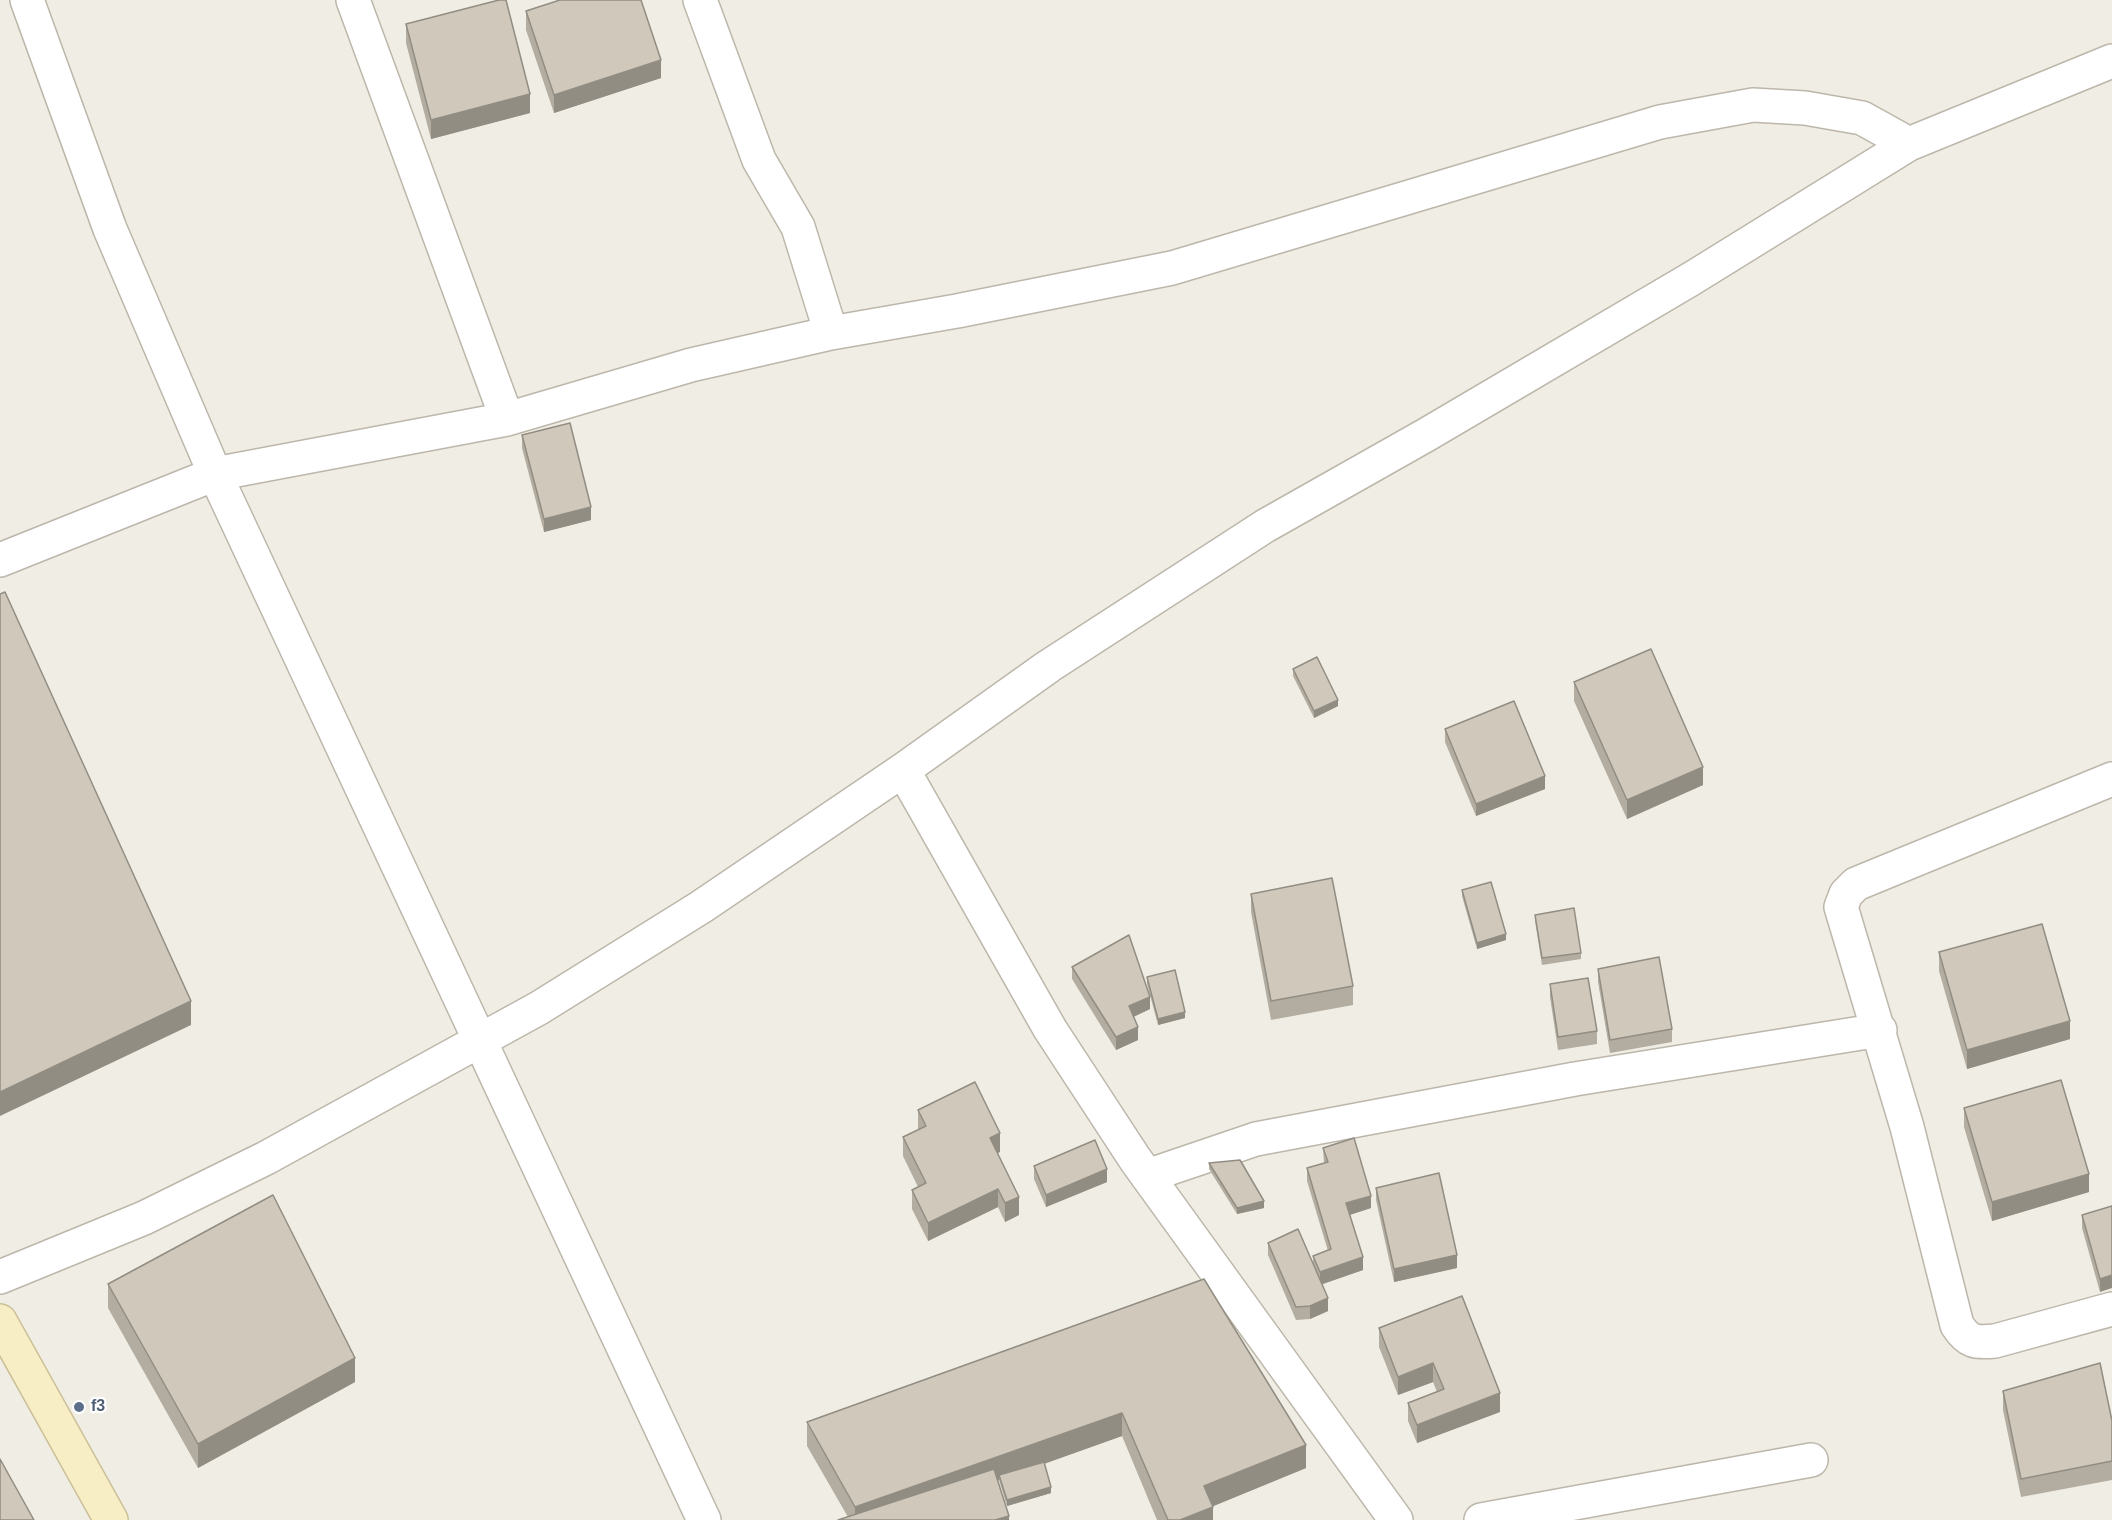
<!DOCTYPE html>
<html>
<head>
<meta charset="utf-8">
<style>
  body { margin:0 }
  canvas { display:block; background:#f0ede4 }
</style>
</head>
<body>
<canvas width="2112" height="1520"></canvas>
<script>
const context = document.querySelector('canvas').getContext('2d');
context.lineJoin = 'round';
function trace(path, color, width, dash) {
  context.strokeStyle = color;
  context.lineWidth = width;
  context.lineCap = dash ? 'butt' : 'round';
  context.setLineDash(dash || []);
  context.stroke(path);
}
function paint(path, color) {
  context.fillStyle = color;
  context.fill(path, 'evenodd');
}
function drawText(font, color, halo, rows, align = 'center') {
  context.font = font + ' Arial,sans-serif';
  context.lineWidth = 4.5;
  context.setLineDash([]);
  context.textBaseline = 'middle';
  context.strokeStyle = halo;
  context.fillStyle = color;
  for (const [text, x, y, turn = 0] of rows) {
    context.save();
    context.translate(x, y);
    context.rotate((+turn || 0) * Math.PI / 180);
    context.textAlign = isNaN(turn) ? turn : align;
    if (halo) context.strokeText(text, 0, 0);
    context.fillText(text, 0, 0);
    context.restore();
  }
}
const street = new Path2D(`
  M 27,0 L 110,229 L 215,474 L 704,1520
  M 353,0 L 507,419
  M 700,0 L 759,160 L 798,227 L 831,333
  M 0,560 L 215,474 L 507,419 L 691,365 L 831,333 L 957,311 L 1172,268 L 1660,122 L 1753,105 L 1805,108 L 1862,118 L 1909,144
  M 903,770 L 1050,1029 L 1135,1159 L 1396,1520
  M 2112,779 L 1856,884 L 1846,894 L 1841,907 L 1907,1127 L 1957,1325 C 1968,1342 1975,1343 1995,1341 L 2112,1309
  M 1147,1176 L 1256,1139 L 1575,1079 L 1880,1030
  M 0,1277 L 144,1218 L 266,1158 L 539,1008 L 701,907 L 903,770 L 1049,666 L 1265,526 L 1426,435 L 1691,279 L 1909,144 L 2112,61
  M 1481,1520 L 1811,1460`);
const secondary = new Path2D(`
  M 0,1321 L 111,1520`);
trace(street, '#bdb7ab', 36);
trace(secondary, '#cbc098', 36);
trace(street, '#fff', 33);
trace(secondary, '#f8eec6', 33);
paint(new Path2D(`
  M 526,11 L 661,78 L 554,113 L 526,30 Z
  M 406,24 L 530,113 L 431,139 L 406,43 Z
  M 522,435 L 591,520 L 544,532 L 522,448 Z
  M 1293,669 L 1338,706 L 1314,718 L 1293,676 Z
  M 1574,682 L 1703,785 L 1627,819 L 1574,701 Z
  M 1445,729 L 1545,789 L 1476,816 L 1445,742 Z
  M 1462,890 L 1506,940 L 1477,949 L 1462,896 Z
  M 1251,894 L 1353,986 L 1353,1005 L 1271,1020 L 1251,912 Z
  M 1535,915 L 1581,953 L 1581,959 L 1542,965 L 1535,921 Z
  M 1939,952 L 2070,1039 L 1967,1069 L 1939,971 Z
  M 1072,967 L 1150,1009 L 1133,1017 L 1138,1040 L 1116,1050 L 1072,979 Z
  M 1598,969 L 1672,1029 L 1672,1042 L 1610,1053 L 1598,982 Z
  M 1147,977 L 1185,1018 L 1158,1025 L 1147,984 Z
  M 1550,984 L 1597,1031 L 1597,1044 L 1558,1050 L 1550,997 Z
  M 1964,1108 L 2089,1192 L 1992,1221 L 1964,1127 Z
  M 918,1110 L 1000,1152 L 997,1153 L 1019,1215 L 1005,1222 L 998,1207 L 928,1241 L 912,1209 L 912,1190 L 918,1187 L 903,1156 L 903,1137 L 918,1130 Z
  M 1323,1148 L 1371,1208 L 1350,1215 L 1363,1270 L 1322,1284 L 1328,1311 L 1310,1319 L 1296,1320 L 1268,1255 L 1268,1243 L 1313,1263 L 1313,1256 L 1328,1251 L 1307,1181 L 1307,1168 L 1324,1163 Z
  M 1209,1163 L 1264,1208 L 1237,1214 L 1209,1169 Z
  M 1034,1166 L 1107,1182 L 1046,1207 L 1034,1179 Z
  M 1376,1188 L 1457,1268 L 1394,1282 L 1376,1200 Z
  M 2112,1206 L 2100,1292 L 2082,1228 L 2082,1215 Z
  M 1204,1279 L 1306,1468 L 1213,1506 L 1213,1520 L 1157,1520 L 1122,1436 L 1044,1464 L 1051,1493 L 1007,1506 L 999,1480 L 998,1480 L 1009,1520 L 848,1517 L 807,1446 L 807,1422 Z
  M 108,1284 L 355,1382 L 198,1468 L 108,1308 Z
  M 1462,1296 L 1500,1412 L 1417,1443 L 1408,1421 L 1408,1403 L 1437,1392 L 1433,1382 L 1398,1395 L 1379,1347 L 1379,1328 Z
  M 2003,1391 L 2112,1421 L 2112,1480 L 2021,1497 L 2003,1410 Z`), '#b3ada1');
paint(new Path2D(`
  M 661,60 L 661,78 L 554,113 L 554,95 Z
  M 530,94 L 530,113 L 431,139 L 431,120 Z
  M 591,507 L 591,520 L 544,532 L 544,519 Z
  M 1338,700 L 1338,706 L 1314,718 L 1314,711 Z
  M 1703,767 L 1703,785 L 1627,819 L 1627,800 Z
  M 1545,776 L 1545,789 L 1476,816 L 1476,804 Z
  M 1506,934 L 1506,940 L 1477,949 L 1477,943 Z
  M 1150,997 L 1150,1009 L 1129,1019 L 1129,1006 Z
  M 191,1001 L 191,1025 L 0,1116 L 0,1092 Z
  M 1185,1012 L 1185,1018 L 1158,1025 L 1158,1019 Z
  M 2070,1021 L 2070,1039 L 1967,1069 L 1967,1050 Z
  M 1138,1027 L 1138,1040 L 1116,1050 L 1116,1037 Z
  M 1000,1133 L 1000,1152 L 990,1157 L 990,1138 Z
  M 1107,1169 L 1107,1182 L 1046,1207 L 1046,1195 Z
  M 2089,1174 L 2089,1192 L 1992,1221 L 1992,1202 Z
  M 998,1189 L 998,1207 L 928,1241 L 928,1223 Z
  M 1371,1196 L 1371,1208 L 1346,1216 L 1346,1203 Z
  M 1019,1197 L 1019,1215 L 1005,1222 L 1005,1203 Z
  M 1264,1201 L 1264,1208 L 1237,1214 L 1237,1208 Z
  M 1457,1255 L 1457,1268 L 1394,1282 L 1394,1269 Z
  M 1363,1257 L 1363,1270 L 1320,1285 L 1320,1272 Z
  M 2112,1275 L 2112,1288 L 2100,1292 L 2100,1279 Z
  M 1328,1298 L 1328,1311 L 1310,1319 L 1310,1306 Z
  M 355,1358 L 355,1382 L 198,1468 L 198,1444 Z
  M 1433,1363 L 1433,1382 L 1398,1395 L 1398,1377 Z
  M 1500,1393 L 1500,1412 L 1417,1443 L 1417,1425 Z
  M 1122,1413 L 1122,1436 L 1001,1479 L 999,1475 L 999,1480 L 885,1520 L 855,1520 L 855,1507 Z
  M 1306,1445 L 1306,1468 L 1204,1510 L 1204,1486 Z
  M 1051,1487 L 1051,1493 L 1007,1506 L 1007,1500 Z
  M 1213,1507 L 1213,1520 L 1180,1520 Z
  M 1009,1516 L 1009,1520 L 995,1520 Z`), '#928d83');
const building = new Path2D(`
  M 499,0 L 506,0 L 530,94 L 431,120 L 406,24 Z
  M 560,0 L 641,0 L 661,60 L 554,95 L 526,11 Z
  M 570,423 L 591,507 L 544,519 L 522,435 Z
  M 5,592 L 191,1001 L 0,1092 L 0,594 Z
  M 1651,649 L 1703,767 L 1627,800 L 1574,682 Z
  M 1317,657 L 1338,700 L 1314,711 L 1293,669 Z
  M 1514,701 L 1545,776 L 1476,804 L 1445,729 Z
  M 1332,878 L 1353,986 L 1271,1001 L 1251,894 Z
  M 1491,882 L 1506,934 L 1477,943 L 1462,890 Z
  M 1574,908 L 1581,953 L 1542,958 L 1535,915 Z
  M 2042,924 L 2070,1021 L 1967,1050 L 1939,952 Z
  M 1129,935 L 1150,997 L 1129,1006 L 1138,1027 L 1116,1037 L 1072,967 Z
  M 1659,957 L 1672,1029 L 1610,1040 L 1598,969 Z
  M 1175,970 L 1185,1012 L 1158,1019 L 1147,977 Z
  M 1588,978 L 1597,1031 L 1558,1037 L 1550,984 Z
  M 2061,1080 L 2089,1174 L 1992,1202 L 1964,1108 Z
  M 975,1082 L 1000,1133 L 990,1138 L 1019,1197 L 1005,1203 L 998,1189 L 928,1223 L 912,1190 L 926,1183 L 903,1137 L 926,1126 L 918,1110 Z
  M 1354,1138 L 1371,1196 L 1346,1203 L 1363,1257 L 1320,1272 L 1313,1256 L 1331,1249 L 1307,1168 L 1328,1162 L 1323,1148 Z
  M 1095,1140 L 1107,1169 L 1046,1195 L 1034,1166 Z
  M 1240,1160 L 1264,1201 L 1237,1208 L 1209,1163 Z
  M 1439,1173 L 1457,1255 L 1394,1269 L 1376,1188 Z
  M 273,1195 L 355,1358 L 198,1444 L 108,1284 Z
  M 2112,1206 L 2112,1275 L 2100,1279 L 2082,1215 Z
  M 1298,1229 L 1328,1298 L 1310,1306 L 1296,1307 L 1268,1243 Z
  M 1204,1279 L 1306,1445 L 1204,1486 L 1213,1507 L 1180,1520 L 1168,1520 L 1122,1413 L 855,1507 L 807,1422 Z
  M 1462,1296 L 1500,1393 L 1417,1425 L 1408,1403 L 1444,1389 L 1433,1363 L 1398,1377 L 1379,1328 Z
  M 2100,1363 L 2112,1421 L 2112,1461 L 2021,1479 L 2003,1391 Z
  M 0,1459 L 34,1520 L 0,1520 Z
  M 1044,1462 L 1051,1487 L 1007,1500 L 999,1475 Z
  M 994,1469 L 1009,1516 L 995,1520 L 838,1520 Z`);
paint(building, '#d0c9bb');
trace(building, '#928d83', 1.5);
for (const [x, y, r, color] of [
  [79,1407,6,"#5c6f8a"]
]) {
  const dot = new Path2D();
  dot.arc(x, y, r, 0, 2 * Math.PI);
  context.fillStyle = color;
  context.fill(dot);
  trace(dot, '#fff', 2);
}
drawText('bold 16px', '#4e5e75', '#fff', [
  ["f3",91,1407]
], 'left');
</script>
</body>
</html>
